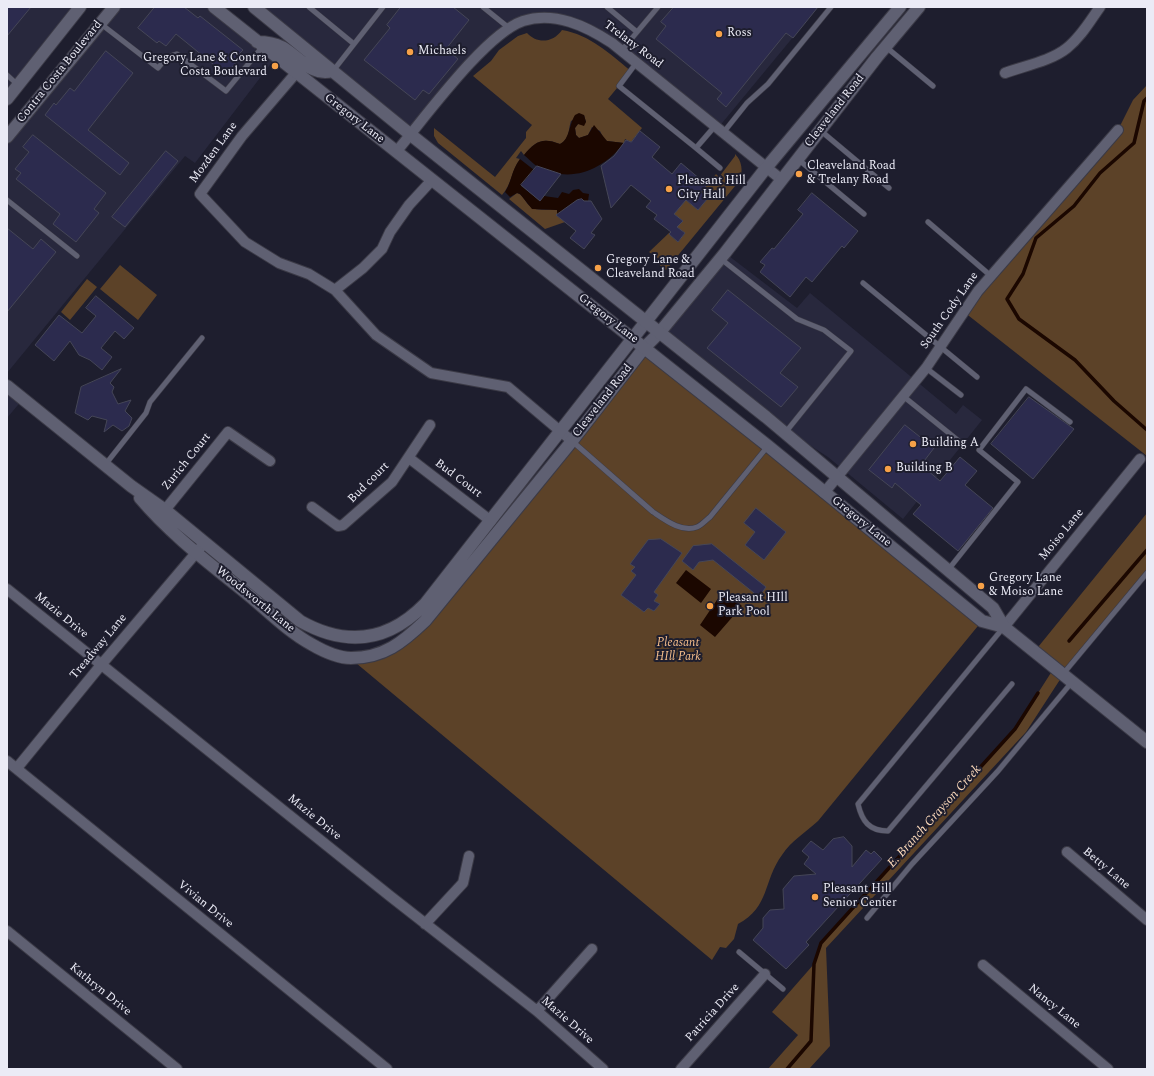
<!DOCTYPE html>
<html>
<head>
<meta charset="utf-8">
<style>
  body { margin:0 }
  #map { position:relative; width:1154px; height:1076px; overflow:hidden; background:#1e1e2e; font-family:Spectral,serif }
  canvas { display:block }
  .frame { position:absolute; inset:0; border:8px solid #ebebf6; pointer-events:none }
</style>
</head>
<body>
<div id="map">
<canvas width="1154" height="1076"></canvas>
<div class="frame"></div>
</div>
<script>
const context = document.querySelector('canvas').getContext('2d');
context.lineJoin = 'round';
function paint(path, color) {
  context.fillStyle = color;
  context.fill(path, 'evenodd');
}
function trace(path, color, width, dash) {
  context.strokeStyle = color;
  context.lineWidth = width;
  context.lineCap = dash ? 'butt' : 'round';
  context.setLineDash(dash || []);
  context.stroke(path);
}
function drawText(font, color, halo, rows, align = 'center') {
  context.font = font + ' Spectral,serif';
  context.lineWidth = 4;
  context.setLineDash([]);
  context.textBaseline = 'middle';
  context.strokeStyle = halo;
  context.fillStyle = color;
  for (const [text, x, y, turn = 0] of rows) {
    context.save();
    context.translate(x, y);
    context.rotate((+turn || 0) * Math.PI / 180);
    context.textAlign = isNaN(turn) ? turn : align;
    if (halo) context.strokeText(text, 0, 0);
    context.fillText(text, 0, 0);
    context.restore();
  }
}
paint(new Path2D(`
  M 7,7 L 80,7 L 7,99 Z
  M 114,7 L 214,7 L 276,57 L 195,163 L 185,156 L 7,373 L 7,137 Z
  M 254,7 L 818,7 L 718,128 L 622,50 L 558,19 L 509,28 L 411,135 Z
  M 725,253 L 797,308 L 810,293 L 956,414 L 963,405 L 982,420 L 903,519 L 828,457 L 766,417 L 660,332 Z
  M 7,386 L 23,399 L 7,418 Z`), '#28283d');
paint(new Path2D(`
  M 562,30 C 590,35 609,53 631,71 L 608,99 L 642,128 L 631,142 L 625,139 L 624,143 L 607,141 L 604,139 L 600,131 L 592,127 L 588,135 L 579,138 L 576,135 L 575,128 L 578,124 L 586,122 L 584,115 L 571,121 C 568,130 570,139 560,144 C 543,137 535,141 524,155 L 521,151 L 516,158 L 520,159 C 511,171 512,184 502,195 L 438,143 L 434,136 L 434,128 L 495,177 L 526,138 L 526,132 L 532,125 L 473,76 L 491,61 L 499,50 L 518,36 L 527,33 C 537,44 553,43 562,30 Z
  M 1147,85 L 1147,456 L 964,312 L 1118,130 L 1133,100 Z
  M 735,154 C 742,161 743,170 740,180 L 666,270 L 657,263 L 660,260 L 649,252 L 670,232 L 669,234 L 678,242 L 685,233 L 677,227 L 683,221 L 674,214 L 679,208 L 682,197 L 698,210 L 708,198 L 701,192 L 716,174 L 719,177 L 735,156 Z
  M 517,193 C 524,195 525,203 531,207 C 539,212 548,208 557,210 L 557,216 L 565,222 L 545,229 L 509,199 Z
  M 120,265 L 157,295 L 138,320 L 100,289 Z
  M 87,279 L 97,287 L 70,320 L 61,312 Z
  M 644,348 L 982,621 L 818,821 C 806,832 791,841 782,855 C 763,881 770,907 738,924 L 734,939 L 726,948 L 720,947 L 712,960 L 350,658 L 403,642 Z
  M 1147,513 L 1147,571 L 1063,675 L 1026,732 L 826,948 L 830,1046 L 809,1069 L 768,1069 L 798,1035 L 772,1012 L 814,964 L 821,943 L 1015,729 L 1054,668 L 1034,652 Z`), '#5c4228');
paint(new Path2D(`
  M 579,113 L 584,115 L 586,122 L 584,126 L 578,124 L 575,128 L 576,135 L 579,138 L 588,135 L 594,125 L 607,141 L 624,143 C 603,170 571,184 538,167 C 533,164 528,158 524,155 C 535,141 543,137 560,144 C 570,139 569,124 575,115 Z
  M 520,159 L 534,170 L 521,186 L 540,201 L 544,196 L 558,198 L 562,192 L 569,194 L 573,190 L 579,189 L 583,193 L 589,194 L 588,201 L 577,200 L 557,216 L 557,210 L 532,209 L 520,194 L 517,193 L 510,197 L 505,192 C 512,181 511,171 520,159 Z
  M 686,570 L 711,589 L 701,603 L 676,583 Z
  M 723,591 L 742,606 L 715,637 L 700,625 Z`), '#1b0700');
trace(new Path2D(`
  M 1147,98 L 1144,101 L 1134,143 L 1100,173 L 1074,206 L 1036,238 L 1023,274 L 1007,299 L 1019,319 L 1075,360 L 1114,401 L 1147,430
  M 1069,641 L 1147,550
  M 787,1069 L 811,1041 L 814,964 L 821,943 L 1015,729 L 1038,693`), '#1b0700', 3.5);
const building = new Path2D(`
  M 7,7 L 31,7 L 7,36 Z
  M 155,7 L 184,7 L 198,18 L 200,16 L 243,50 L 239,54 L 241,56 L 230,70 L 228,68 L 224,73 L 176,34 L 166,46 L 159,41 L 157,43 L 138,28 Z
  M 401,7 L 453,7 L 469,20 L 446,49 L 458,59 L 429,94 L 423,90 L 415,100 L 364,60 L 390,28 L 387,25 Z
  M 674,7 L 818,7 L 793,38 L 786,33 L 726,107 L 717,99 L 722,93 L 656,39 L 666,26 L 661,22 Z
  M 106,51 L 133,73 L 88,130 L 129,163 L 120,175 L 45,115 L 54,103 L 56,105 L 70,88 L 74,91 Z
  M 640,131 L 660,147 L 652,157 L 672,174 L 681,163 L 707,185 L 701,192 L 708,198 L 698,210 L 686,200 L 674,214 L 683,221 L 677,227 L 685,233 L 678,242 L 669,234 L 671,232 L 654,219 L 657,215 L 646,207 L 651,201 L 631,185 L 611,208 L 601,166 L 614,156 L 626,140 L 631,142 Z
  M 33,135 L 106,193 L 94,209 L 99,213 L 76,242 L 53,224 L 60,214 L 16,179 L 21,173 L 15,169 L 29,152 L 23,147 Z
  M 166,151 L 178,161 L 125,227 L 112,217 Z
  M 537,166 L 561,174 L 540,201 L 521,185 Z
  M 812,193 L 858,231 L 844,248 L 842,246 L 812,282 L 806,277 L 790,297 L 760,272 L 765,265 L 760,262 L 772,248 L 774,249 L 803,214 L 798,210 Z
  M 582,199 L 584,201 L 591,201 L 602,219 L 591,233 L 595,235 L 584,249 L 570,238 L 576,231 L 556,215 L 577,200 Z
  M 7,228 L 33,249 L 41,239 L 56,252 L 7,312 Z
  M 728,290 L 801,348 L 780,373 L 798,387 L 781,407 L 707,348 L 728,323 L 712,310 Z
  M 96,296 L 134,328 L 124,339 L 115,331 L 101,348 L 112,357 L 102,370 L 90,360 L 79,355 L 70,341 L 54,361 L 35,345 L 59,315 L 82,333 L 96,316 L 86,308 Z
  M 121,369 L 110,383 L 114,387 L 112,392 L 118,404 L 131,400 L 125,411 L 132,418 L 129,426 L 122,431 L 113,425 L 104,432 L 107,420 L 92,416 L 88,420 L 75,413 L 81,387 Z
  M 1029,397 L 1074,429 L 1033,479 L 991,444 Z
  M 905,425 L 934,448 L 921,465 L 940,481 L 960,457 L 977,471 L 965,485 L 993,508 L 958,551 L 913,514 L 921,505 L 895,483 L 892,488 L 869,470 Z
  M 756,508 L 786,532 L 764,560 L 745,545 L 755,532 L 744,523 Z
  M 661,539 L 682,553 L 654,592 L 658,595 L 654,601 L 660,604 L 654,611 L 648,608 L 644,612 L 621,595 L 636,575 L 631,571 L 635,567 L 630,564 L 648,540 Z
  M 712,544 L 766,587 L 759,597 L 713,560 L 699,562 L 693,570 L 682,561 L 693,546 Z
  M 844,837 L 852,846 L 852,867 L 866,850 L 871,854 L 874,851 L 882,859 L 806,942 L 809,945 L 786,969 L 753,940 L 763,928 L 763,918 L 770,910 L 784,909 L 783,889 L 794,876 L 816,874 L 804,864 L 809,857 L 802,851 L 811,841 L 823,850 L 833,839 Z`);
paint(building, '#2c2b4e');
trace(building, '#454657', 1);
const service = new Path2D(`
  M 309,7 L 354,44
  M 483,7 L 509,28
  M 607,7 L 637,32
  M 101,24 L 158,68 L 167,57 L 177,54 L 226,91 L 263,46
  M 886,47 L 933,86
  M 622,50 L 658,7
  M 637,62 L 619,86 L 696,148 L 715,126
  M 333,71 L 383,7
  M 7,75 L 18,85
  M 821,131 L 889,188
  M 723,133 L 747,103 L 768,84 L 831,7
  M 696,148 L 720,168
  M 799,160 L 864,214
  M 7,200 L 77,256
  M 928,222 L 991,276
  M 721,259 L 797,319 L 824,330 L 851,351 L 785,433
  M 863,283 L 977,377
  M 926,368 L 961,395
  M 903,396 L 960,442
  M 572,441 L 653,512 C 665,520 682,533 697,527 C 702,525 706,520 710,517 L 768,446
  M 105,465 L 146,413 L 150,402 L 202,338
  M 948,570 L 1018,482 L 979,450 L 1026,389 L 1070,422
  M 1003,628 L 858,804 C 862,821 869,831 888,831 L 1012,684
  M 1063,674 L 1147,573
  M 867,918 L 912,864 L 998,771 L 1072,682
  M 739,952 L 783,989`);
const minor = new Path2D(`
  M 296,73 L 242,136 L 200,194 L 245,242 L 279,263 L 309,274 L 335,290 L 376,335 L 431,373 L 508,387 L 572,441
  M 1005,73 C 1024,66 1051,61 1067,48 C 1081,37 1090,21 1100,7
  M 396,152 C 424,119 485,34 523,21 C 555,11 586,26 612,43 L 782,180
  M 335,290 L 363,268 L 382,249 L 390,232 L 409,205 L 432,180
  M 409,458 L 491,521
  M 824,493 L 926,368 L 978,291 L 1118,130
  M 312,507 L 338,526 L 343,525 L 392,482 L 430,425
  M 165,510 L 228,432 L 270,461
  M 7,589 L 390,896 L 537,1011 L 603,1069
  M 1004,627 L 1140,459
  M 7,761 L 387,1069
  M 17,768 L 101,665 L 201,547
  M 1067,852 L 1147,920
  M 425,924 L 463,883 L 469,856
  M 7,931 L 177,1069
  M 983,965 L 1108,1069
  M 537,1011 L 592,949
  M 681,1069 L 765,974`);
const tertiary = new Path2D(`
  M 7,386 L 131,486 L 165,510 L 300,621 C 346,647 388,642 425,604 L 766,168 L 900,7
  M 140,498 C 172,536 213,566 251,597 C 270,613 289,632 311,644 C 323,651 337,658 351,658 C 384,658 403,642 425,621 L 572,441 L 644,348 L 660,332 L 725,253 L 877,57 L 919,7`);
const secondary = new Path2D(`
  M 214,7 L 768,446 L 982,621 L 1004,627
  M 254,7 L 411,135 L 766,417 L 993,608 L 1004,627 L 1147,742
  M 257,42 C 266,42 274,43 282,47 C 298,56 312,77 332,71
  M 7,99 L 80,7
  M 7,137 L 114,7`);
trace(service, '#3b3a46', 6);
trace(minor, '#3b3a46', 12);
trace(tertiary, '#3b3a46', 14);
trace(secondary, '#3b3a46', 14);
trace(service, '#5f6072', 5);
trace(minor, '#5f6072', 10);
trace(tertiary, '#5f6072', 12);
trace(secondary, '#5f6072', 12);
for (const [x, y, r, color] of [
  [719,34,4,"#f7a148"],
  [410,52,4,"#f7a148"],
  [275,66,4,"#f7a148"],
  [799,174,4,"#f7a148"],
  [669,189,4,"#f7a148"],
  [598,268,4,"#f7a148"],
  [913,444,4,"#f7a148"],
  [888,469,4,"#f7a148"],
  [981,586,4,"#f7a148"],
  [710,606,4,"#f7a148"],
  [815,897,4,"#f7a148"]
]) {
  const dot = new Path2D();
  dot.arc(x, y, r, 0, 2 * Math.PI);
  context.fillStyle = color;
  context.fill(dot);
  trace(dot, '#1e1e2e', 1.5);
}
drawText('12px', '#ebebf6', '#1e1e2e', [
  ["Ross",727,34],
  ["Michaels",418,52],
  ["Gregory Lane & Contra",267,59,"right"],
  ["Costa Boulevard",267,73,"right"],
  ["Cleaveland Road",807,167],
  ["& Trelany Road",807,181],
  ["Pleasant Hill",677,182],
  ["City Hall",677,196],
  ["Gregory Lane &",606,261],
  ["Cleaveland Road",606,275],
  ["Building A",921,444],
  ["Building B",896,469],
  ["Gregory Lane",989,579],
  ["& Moiso Lane",989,593],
  ["Pleasant HIll",718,599],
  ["Park Pool",718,613],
  ["Pleasant Hill",823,890],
  ["Senior Center",823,904]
], 'left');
drawText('12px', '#ebebf6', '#1e1e2e', [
  ["Trelany Road",633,45,37],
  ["Contra Costa Boulevard",60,72,-51],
  ["Cleaveland Road",835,111,-52],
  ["Gregory Lane",354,119,38],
  ["Mozden Lane",214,153,-54],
  ["South Cody Lane",950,311,-55],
  ["Gregory Lane",608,319,38],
  ["Cleaveland Road",603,401,-52],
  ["Zurich Court",187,462,-51],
  ["Bud Court",458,479,37],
  ["Bud court",369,483,-45],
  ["Gregory Lane",861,522,39],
  ["Moiso Lane",1062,535,-51],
  ["Woodsworth Lane",255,600,39],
  ["Mazie Drive",61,616,39],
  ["Treadway Lane",99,647,-50],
  ["Mazie Drive",314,818,39],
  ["Betty Lane",1106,869,40],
  ["Vivian Drive",205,905,39],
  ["Kathryn Drive",100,990,39],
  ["Nancy Lane",1054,1007,39],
  ["Patricia Drive",713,1013,-48],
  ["Mazie Drive",567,1021,41]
]);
drawText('italic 12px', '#f6be8b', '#1e1e2e', [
  ["Pleasant",678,644],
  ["HIll Park",678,658]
]);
drawText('italic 13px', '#fddabb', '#1e1e2e', [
  ["E. Branch Grayson Creek",935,817,-48]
]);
</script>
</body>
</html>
